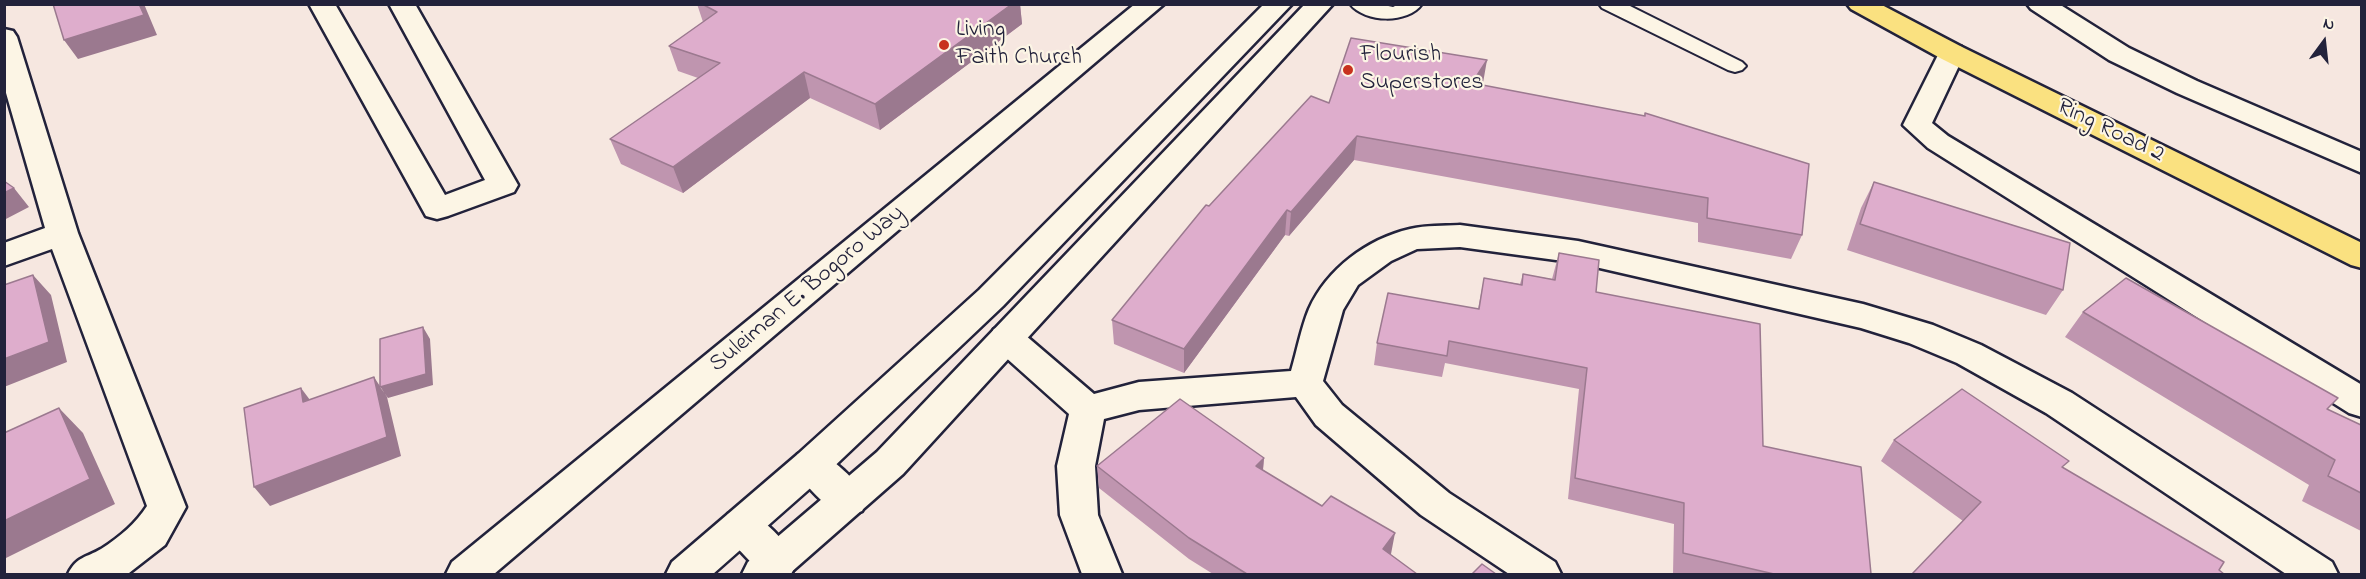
<!DOCTYPE html>
<html>
<head>
<meta charset="utf-8">
<style>
  body { margin:0 }
  #map { position:relative; width:2366px; height:579px; overflow:hidden; background:#f6e7e0; font-family:"Indie Flower",sans-serif }
  canvas { display:block }
  .frame { position:absolute; inset:0; border:6px solid #22223b; pointer-events:none }
  .north { position:absolute; left:2294px; top:12px; width:60px; height:60px; -webkit-text-stroke:4px #fcf5e5; paint-order:stroke; rotate:15deg; font-size:16px; font-weight:700; line-height:24px; text-align:center; color:#22223b }
  .north::after { content:''; display:block; margin:auto; width:21px; height:27px; background:#22223b; clip-path:polygon(50% 0,100% 100%,50% 72%,0 100%) }
</style>
</head>
<body>
<div id="map">
<canvas width="2366" height="579"></canvas>
<div class="frame"></div>
<div class="north">N</div>
</div>
<script>
const context = document.querySelector('canvas').getContext('2d');
context.lineJoin = 'round';
function trace(path, color, width, dash) {
  context.strokeStyle = color;
  context.lineWidth = width;
  context.lineCap = dash ? 'butt' : 'round';
  context.setLineDash(dash || []);
  context.stroke(path);
}
function paint(path, color) {
  context.fillStyle = color;
  context.fill(path, 'evenodd');
}
function drawText(font, color, halo, rows, align = 'center') {
  context.font = font + ' "Indie Flower",sans-serif';
  context.lineWidth = 4.5;
  context.setLineDash([]);
  context.textBaseline = 'middle';
  context.strokeStyle = halo;
  context.fillStyle = color;
  for (const [text, x, y, turn = 0] of rows) {
    context.save();
    context.translate(x, y);
    context.rotate((+turn || 0) * Math.PI / 180);
    context.textAlign = isNaN(turn) ? turn : align;
    if (halo) context.strokeText(text, 0, 0);
    context.fillText(text, 0, 0);
    context.restore();
  }
}
const service = new Path2D(`
  M 1350,4 L 1379,4 L 1393,7 L 1399,4 L 1422,4 C 1408,24 1365,23 1350,4 Z
  M 1599,4 L 1626,4 L 1742,62 L 1746,66 L 1742,70 L 1735,72 L 1728,70 L 1602,8 Z`);
const minor = new Path2D(`
  M 309,4 L 335,4 L 445,195 L 485,180 L 389,4 L 415,4 L 518,185 L 514,192 L 448,216 L 437,219 L 426,216 Z
  M 2027,4 L 2059,4 L 2129,48 L 2197,81 L 2362,152 L 2362,173 L 2177,93 L 2109,60 L 2031,9 Z
  M 4,29 L 13,31 L 17,37 L 78,233 L 186,507 L 165,545 L 129,573 L 68,574 C 77,556 86,558 101,549 C 120,537 136,523 147,506 L 52,249 L 4,266 L 4,243 L 45,228 L 4,86 Z
  M 1952,45 L 1962,47 L 1965,53 L 1932,123 L 1948,136 L 2362,385 L 2362,417 L 2349,413 L 1928,148 L 1903,125 L 1942,47 Z
  M 1460,225 L 1578,241 L 1863,304 L 1933,325 L 1981,345 L 2072,393 L 2332,562 L 2338,574 L 2286,574 L 2046,413 L 1957,363 L 1909,343 L 1861,328 L 1578,263 L 1460,247 L 1417,249 L 1391,261 L 1358,285 L 1343,310 L 1323,381 L 1342,405 L 1449,493 L 1555,562 L 1561,574 L 1509,574 L 1421,515 L 1316,425 L 1296,397 L 1139,410 L 1104,419 L 1095,466 L 1098,515 L 1122,574 L 1082,574 L 1060,515 L 1057,466 L 1069,414 L 994,347 L 989,338 L 994,329 L 1006,325 L 1018,329 L 1094,394 L 1139,382 L 1291,371 C 1297,351 1301,328 1309,309 C 1327,269 1367,239 1410,229 C 1426,225 1444,226 1460,225 Z
  M 811,450 C 833,457 857,480 867,500 L 862,511 C 858,512 852,516 848,516 C 832,516 799,479 792,465 L 798,454 Z
  M 742,510 C 764,517 787,542 797,563 L 791,574 L 762,574 L 728,538 L 722,526 L 728,514 Z`);
const tertiary = new Path2D(`
  M 1264,4 L 1292,4 L 1003,306 L 824,476 L 713,574 L 666,574 L 672,562 L 798,454 L 979,290 Z
  M 1305,4 L 1333,4 L 903,474 L 789,574 L 742,574 L 748,562 L 877,452 Z`);
const secondary = new Path2D(`
  M 1135,4 L 1164,4 L 494,574 L 446,574 L 452,562 Z`);
const primary = new Path2D(`
  M 1847,4 L 1880,4 L 1962,47 L 2362,243 L 2362,268 L 2351,265 L 1942,59 L 1851,9 Z`);
trace(service, '#22223b', 4);
trace(minor, '#22223b', 5);
trace(tertiary, '#22223b', 5);
trace(secondary, '#22223b', 5);
trace(primary, '#22223b', 5);
paint(service, '#fcf5e5');
paint(minor, '#fcf5e5');
paint(tertiary, '#fcf5e5');
paint(secondary, '#fcf5e5');
paint(primary, '#fae180');
paint(new Path2D(`
  M 697,4 L 1020,4 L 1022,24 L 880,130 L 810,98 L 683,193 L 621,164 L 610,139 L 698,78 L 678,71 L 669,46 L 703,22 Z
  M 1483,83 L 1482,85 L 1644,116 L 1645,113 L 1802,235 L 1791,259 L 1698,242 L 1698,223 L 1354,160 L 1289,236 L 1285,235 L 1184,373 L 1114,344 L 1112,320 L 1209,206 L 1329,103 Z
  M 1874,182 L 2063,290 L 2046,315 L 1847,250 L 1861,208 Z
  M 1559,253 L 1596,292 L 1763,446 L 1871,574 L 1673,574 L 1674,524 L 1568,499 L 1579,389 L 1445,363 L 1442,377 L 1374,365 L 1377,343 L 1478,309 L 1484,278 L 1520,284 L 1523,274 L 1552,279 Z
  M 2083,312 L 2327,409 L 2361,425 L 2361,531 L 2302,501 L 2309,485 L 2065,337 Z
  M 1894,440 L 2069,461 L 1963,521 L 1881,461 Z
  M 1264,458 L 1263,470 L 1390,554 L 1417,574 L 1213,574 L 1189,559 L 1099,488 L 1097,466 Z`), '#bf95af');
paint(new Path2D(`
  M 139,4 L 144,4 L 157,35 L 78,59 L 64,40 Z
  M 1012,4 L 1020,4 L 1022,24 L 880,130 L 875,104 Z
  M 1487,60 L 1483,83 L 1467,107 L 1472,83 Z
  M 804,72 L 810,98 L 683,193 L 673,167 Z
  M 1357,136 L 1354,160 L 1289,236 L 1291,212 Z
  M 14,188 L 29,207 L 4,220 L 4,193 Z
  M 1287,210 L 1285,235 L 1184,373 L 1184,349 Z
  M 33,275 L 51,295 L 67,362 L 4,387 L 4,359 Z
  M 423,327 L 430,339 L 433,385 L 388,398 L 380,387 Z
  M 374,377 L 387,397 L 401,456 L 270,506 L 254,487 Z
  M 301,388 L 316,408 L 303,402 Z
  M 59,408 L 83,433 L 115,504 L 4,559 L 4,521 Z
  M 1264,458 L 1262,480 L 1256,466 Z
  M 1395,533 L 1391,554 L 1379,570 L 1383,549 Z`), '#9b798f');
const building = new Path2D(`
  M 53,4 L 139,4 L 144,15 L 64,40 Z
  M 702,4 L 1012,4 L 875,104 L 804,72 L 673,167 L 610,139 L 720,63 L 669,46 L 717,12 Z
  M 1351,38 L 1487,60 L 1472,83 L 1645,116 L 1645,113 L 1809,164 L 1802,235 L 1707,218 L 1708,198 L 1357,136 L 1291,212 L 1287,210 L 1184,349 L 1112,320 L 1206,205 L 1209,206 L 1311,96 L 1329,103 Z
  M 4,181 L 14,188 L 4,193 Z
  M 1874,182 L 2070,243 L 2063,290 L 1860,224 Z
  M 1559,253 L 1599,260 L 1596,292 L 1760,324 L 1763,446 L 1861,467 L 1871,574 L 1774,574 L 1683,553 L 1684,503 L 1575,478 L 1587,368 L 1449,341 L 1447,356 L 1377,343 L 1388,293 L 1479,309 L 1484,278 L 1522,285 L 1523,274 L 1555,280 Z
  M 33,275 L 49,342 L 4,359 L 4,285 Z
  M 2126,278 L 2338,398 L 2327,409 L 2361,425 L 2361,493 L 2328,476 L 2335,460 L 2083,312 Z
  M 423,327 L 426,374 L 380,387 L 380,339 Z
  M 374,377 L 387,437 L 254,487 L 244,408 L 301,388 L 303,402 Z
  M 1962,389 L 2069,461 L 2062,467 L 2224,562 L 2219,570 L 2224,574 L 1912,574 L 1981,502 L 1894,440 Z
  M 1180,399 L 1264,458 L 1256,466 L 1322,506 L 1331,496 L 1395,533 L 1383,549 L 1417,574 L 1247,574 L 1189,538 L 1097,466 Z
  M 59,408 L 90,479 L 4,521 L 4,433 Z
  M 1482,564 L 1496,574 L 1472,574 Z`);
paint(building, '#deadcc');
trace(building, '#9b798f', 1.5);
for (const [x, y, r, color] of [
  [944,45,6,"#c8321e"],
  [1348,70,6,"#c8321e"]
]) {
  const dot = new Path2D();
  dot.arc(x, y, r, 0, 2 * Math.PI);
  context.fillStyle = color;
  context.fill(dot);
  trace(dot, '#fcf5e5', 2);
}
drawText('24px', '#22223b', '#fcf5e5', [
  ["Living",956,31],
  ["Faith Church",956,59],
  ["Flourish",1360,56],
  ["Superstores",1360,84]
], 'left');
drawText('24px', '#22223b', '#fcf5e5', [
  ["Ring Road 2",2110,132,26],
  ["Suleiman E. Bogoro Way",808,290,-40]
]);
</script>
</body>
</html>
